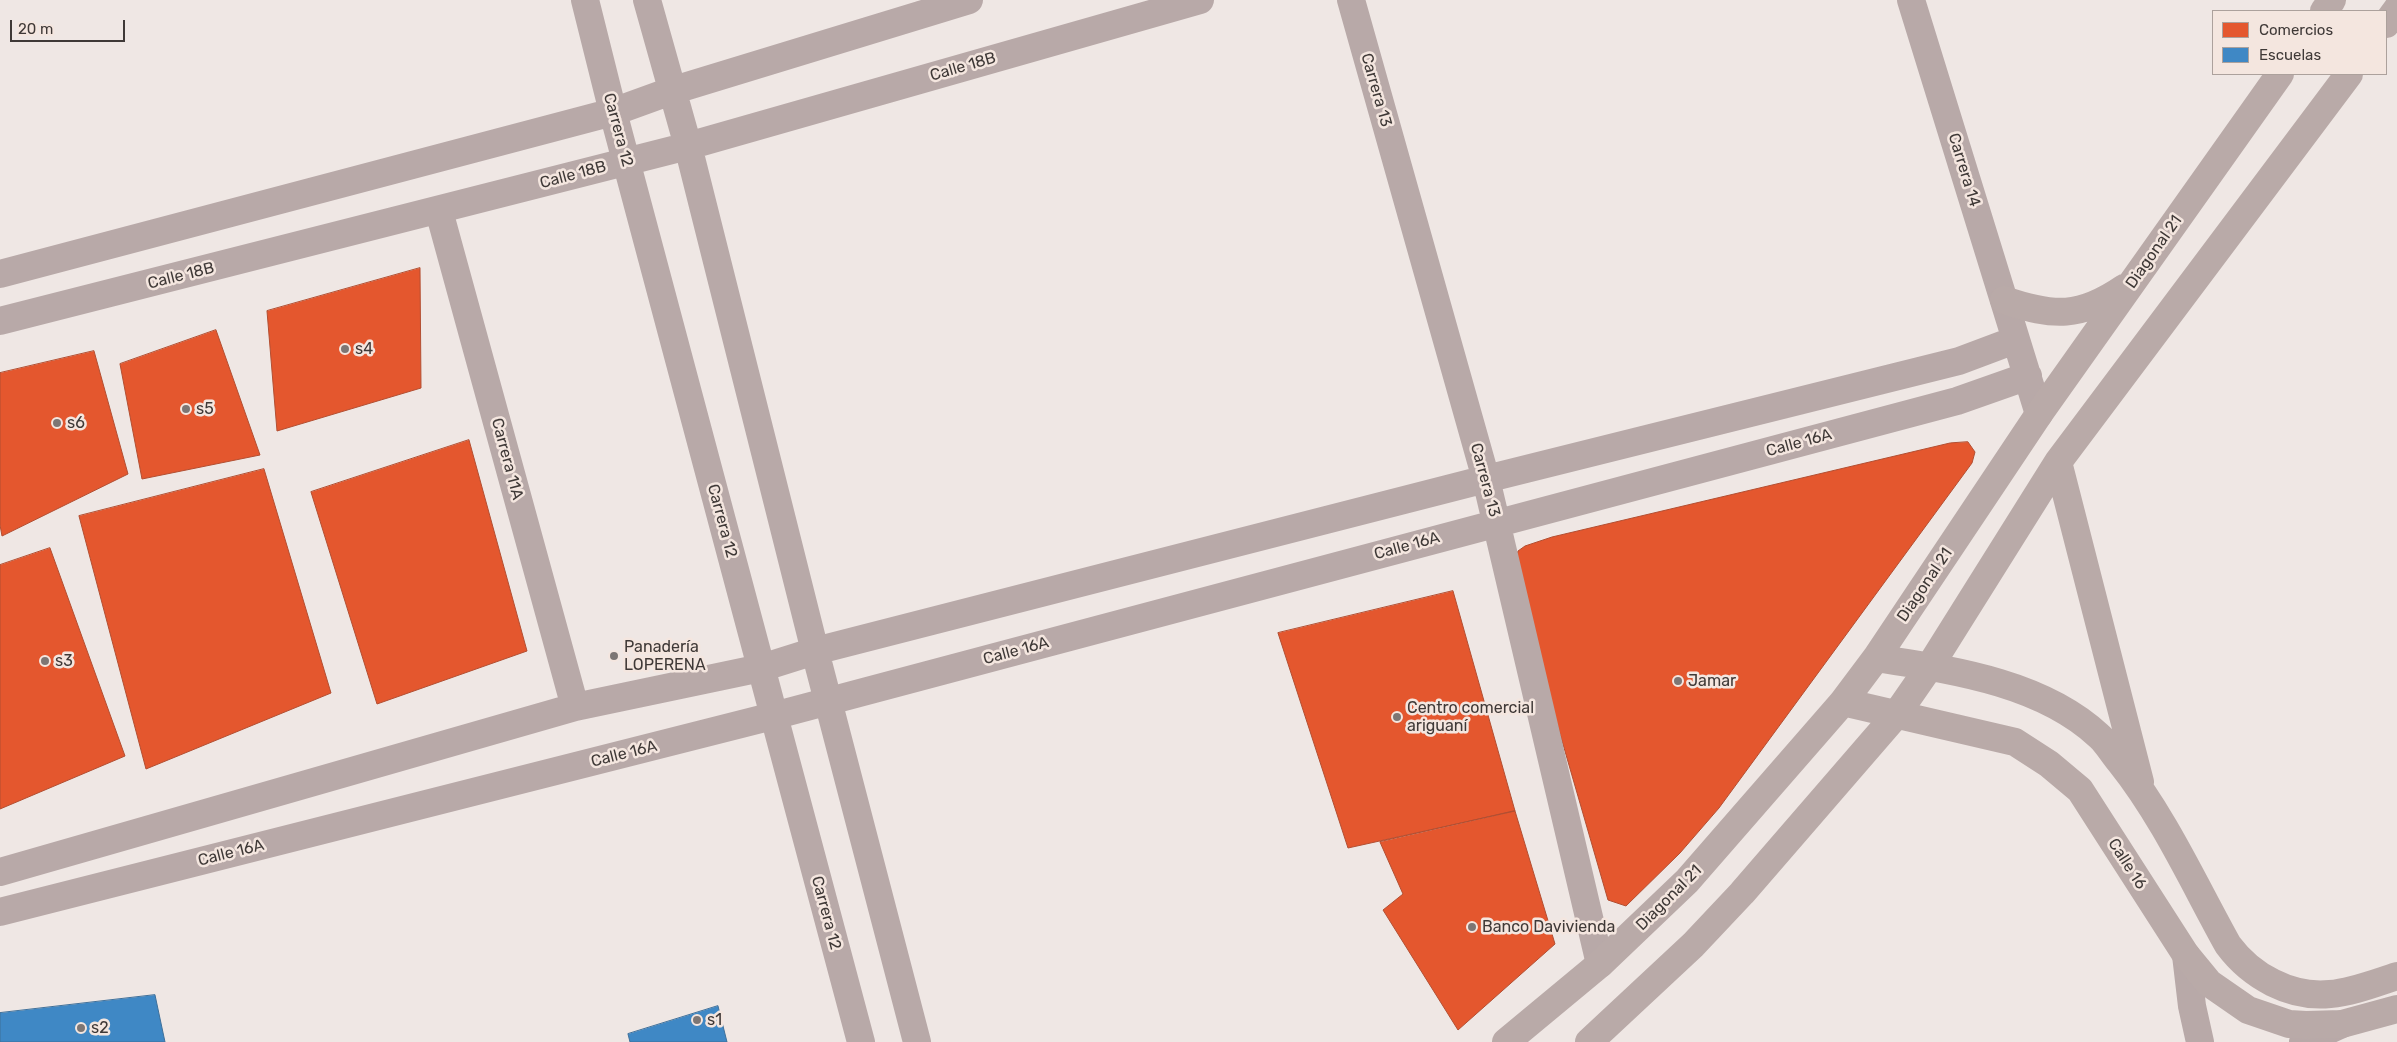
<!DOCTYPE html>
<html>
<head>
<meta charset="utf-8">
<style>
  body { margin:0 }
  #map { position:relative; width:2397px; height:1042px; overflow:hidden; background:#efe7e4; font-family:Rubik,sans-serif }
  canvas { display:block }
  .legend { position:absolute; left:2212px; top:10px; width:175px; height:65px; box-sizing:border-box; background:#f4e6df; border:1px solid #aca19c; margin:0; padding:6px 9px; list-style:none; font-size:15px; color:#3f3937 }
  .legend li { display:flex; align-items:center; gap:10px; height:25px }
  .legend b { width:25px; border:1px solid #aca19c }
  .scale { position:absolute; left:10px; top:20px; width:115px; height:22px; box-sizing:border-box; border:2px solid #3f3937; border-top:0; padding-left:6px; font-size:15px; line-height:18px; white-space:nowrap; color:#3f3937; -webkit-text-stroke:4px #f4e6df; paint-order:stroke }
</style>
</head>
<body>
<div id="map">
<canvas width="2397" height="1042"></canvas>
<ul class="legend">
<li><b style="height:14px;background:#e4572e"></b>Comercios</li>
<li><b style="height:14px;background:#3f88c5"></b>Escuelas</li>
</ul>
<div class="scale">20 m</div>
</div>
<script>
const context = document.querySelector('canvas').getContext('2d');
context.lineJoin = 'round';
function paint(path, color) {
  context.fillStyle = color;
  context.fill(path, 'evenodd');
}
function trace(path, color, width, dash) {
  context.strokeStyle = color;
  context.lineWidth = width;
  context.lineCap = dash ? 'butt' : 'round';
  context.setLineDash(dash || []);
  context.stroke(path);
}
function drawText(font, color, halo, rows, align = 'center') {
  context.font = font + ' Rubik,sans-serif';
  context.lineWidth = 5;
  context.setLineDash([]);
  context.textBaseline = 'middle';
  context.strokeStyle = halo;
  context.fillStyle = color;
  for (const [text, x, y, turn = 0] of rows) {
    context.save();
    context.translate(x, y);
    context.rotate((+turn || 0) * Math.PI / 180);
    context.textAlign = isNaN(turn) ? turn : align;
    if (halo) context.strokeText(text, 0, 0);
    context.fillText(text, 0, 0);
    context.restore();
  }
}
const shops = new Path2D(`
  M 420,268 L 421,388 L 277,431 L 267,311 Z
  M 216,330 L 260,455 L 142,479 L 120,364 Z
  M 94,351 L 128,474 L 2,536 L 0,525 L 0,373 Z
  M 469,440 L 527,651 L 377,704 L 311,492 Z
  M 1968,442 L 1975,452 L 1972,463 L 1719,808 L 1680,853 L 1626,906 L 1608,900 L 1547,689 L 1515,562 L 1518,551 L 1525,546 L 1552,537 L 1950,443 Z
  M 264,469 L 331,693 L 146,769 L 79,516 Z
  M 50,548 L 125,756 L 0,809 L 0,565 Z
  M 1453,591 L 1515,811 L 1348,848 L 1278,633 Z
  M 1515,811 L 1555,944 L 1458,1030 L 1383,910 L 1403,894 L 1380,842 Z`);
paint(shops, '#e4572e');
trace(shops, '#b24e31', 1);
const schools = new Path2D(`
  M 155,995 L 165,1042 L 0,1042 L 0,1013 Z
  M 718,1006 L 727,1042 L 630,1042 L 628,1034 Z`);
paint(schools, '#3f88c5');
trace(schools, '#3f709a', 1);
trace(new Path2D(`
  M 585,0 L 613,112 L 861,1042
  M 647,0 L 688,146 L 815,651 L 917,1042
  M 1351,0 L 1486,479 L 1600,964
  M 1911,0 L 2039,414
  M 439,211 L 575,707
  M 0,274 L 613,112 L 671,91 L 969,0
  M 0,321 L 688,146 L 1200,0
  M 0,872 L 575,707 L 761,668 L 815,651 L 1486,479 L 1959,361 L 2015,340
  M 0,912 L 773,716 L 1957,401 L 2028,376
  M 2186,955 L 2192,1006 L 2200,1042
  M 2303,1042 L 2342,1024`), '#b8a9a8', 28);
trace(new Path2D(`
  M 2324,11 L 2332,0
  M 2386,24 L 2397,9
  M 2004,300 C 2054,317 2080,318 2124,288
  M 2058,462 L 2140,782
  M 1876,658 C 1951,670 2041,682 2099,736 C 2107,743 2113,754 2120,762 C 2164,817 2194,884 2228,945 C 2251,976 2290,998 2330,994 C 2353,992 2375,983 2397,976
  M 1843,702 L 2015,742 L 2049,764 L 2080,790 L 2186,955 L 2209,983 L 2248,1010 L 2289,1024 L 2306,1025 L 2342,1024 L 2397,1009
  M 1506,1042 L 1600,964 L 1687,881 L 1843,702 L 1876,658 L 2039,414 L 2280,74
  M 1589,1042 L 1693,945 L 1742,893 L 1896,715 L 1930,666 L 2058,462 L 2349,74`), '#b9aaa8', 28);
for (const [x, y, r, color] of [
  [345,349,5,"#7d7674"],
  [186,409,5,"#7d7674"],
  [57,423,5,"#7d7674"],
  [614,656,5,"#7d7674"],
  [45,661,5,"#7d7674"],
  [1678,681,5,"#7d7674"],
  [1397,717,5,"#7d7674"],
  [1472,927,5,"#7d7674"],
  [697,1020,5,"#7d7674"],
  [81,1028,5,"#7d7674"]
]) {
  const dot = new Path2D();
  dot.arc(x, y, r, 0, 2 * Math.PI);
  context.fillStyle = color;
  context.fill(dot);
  trace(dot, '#f4e6df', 2);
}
drawText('16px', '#3f3937', '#f4e6df', [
  ["Calle 18B",963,67,-16],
  ["Carrera 13",1376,90,74],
  ["Carrera 12",618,130,75],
  ["Carrera 14",1964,170,73],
  ["Calle 18B",573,175,-15],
  ["Diagonal 21",2154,252,-55],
  ["Calle 18B",181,276,-14],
  ["Calle 16A",1799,443,-15],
  ["Carrera 11A",507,459,75],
  ["Carrera 13",1485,480,75],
  ["Carrera 12",722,521,75],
  ["Calle 16A",1407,546,-15],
  ["Diagonal 21",1925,585,-56],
  ["Calle 16A",1016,651,-15],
  ["Calle 16A",624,754,-14],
  ["Calle 16A",231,853,-14],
  ["Calle 16",2127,864,57],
  ["Diagonal 21",1669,898,-45],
  ["Carrera 12",826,913,75]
]);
drawText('16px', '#3f3937', '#f4e6df', [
  ["s4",355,349],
  ["s5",196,409],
  ["s6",67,423],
  ["Panadería",624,647],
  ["LOPERENA",624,665],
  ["s3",55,661],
  ["Jamar",1688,681],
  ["Centro comercial",1407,708],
  ["ariguaní",1407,726],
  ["Banco Davivienda",1482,927],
  ["s1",707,1020],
  ["s2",91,1028]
], 'left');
</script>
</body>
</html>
